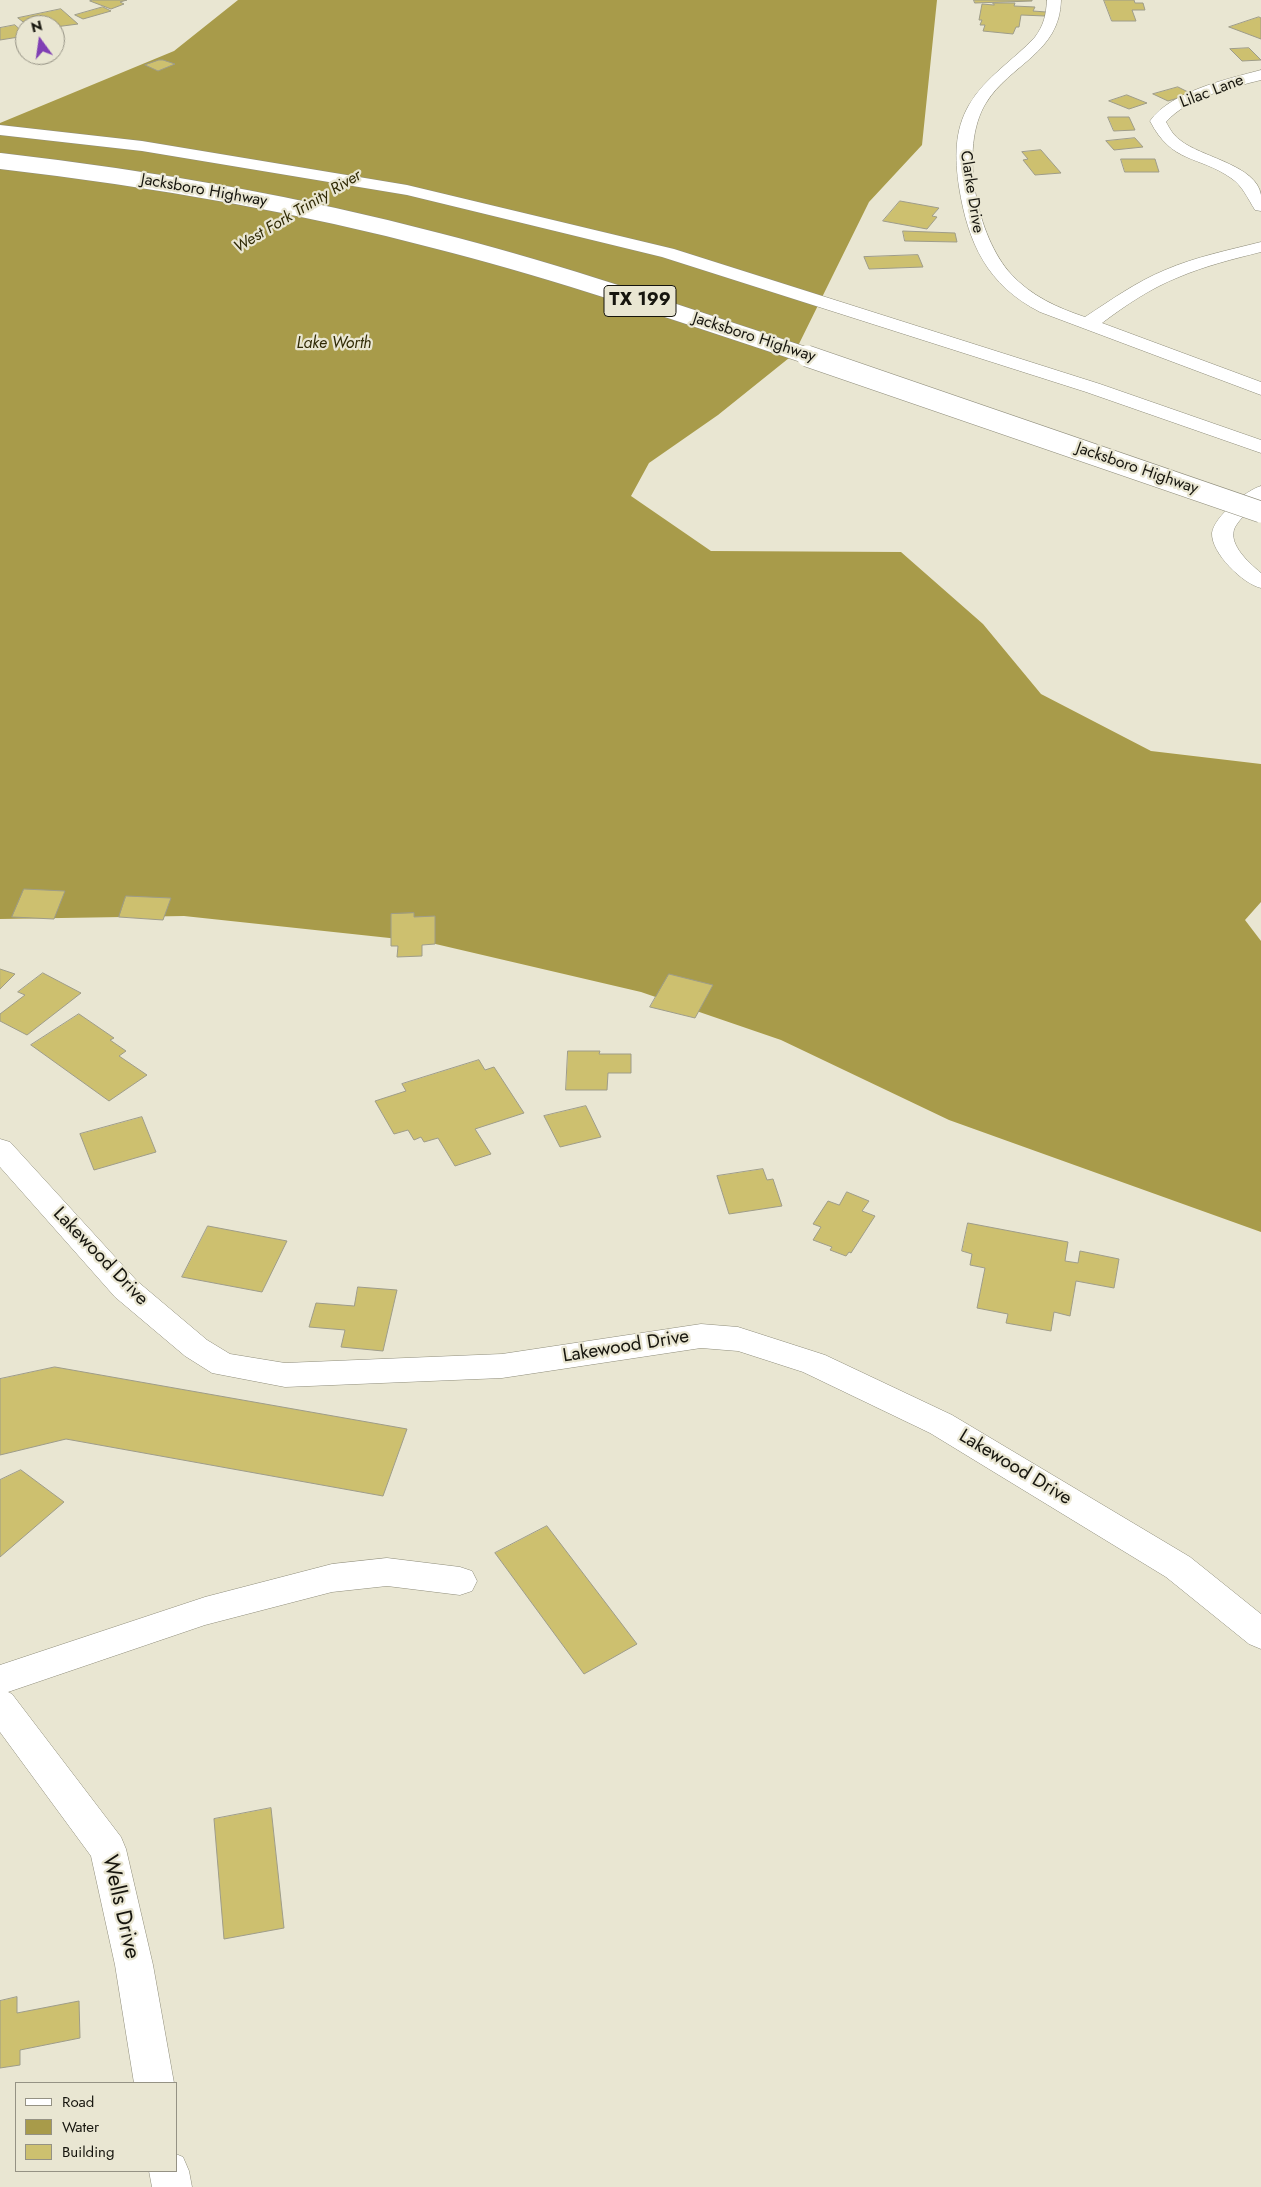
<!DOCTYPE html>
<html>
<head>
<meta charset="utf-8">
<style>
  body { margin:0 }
  #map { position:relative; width:1261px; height:2187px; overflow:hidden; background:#e9e6d2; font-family:Jost,sans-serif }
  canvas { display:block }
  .legend { position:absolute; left:15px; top:2082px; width:162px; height:90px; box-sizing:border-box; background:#e9e6d2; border:1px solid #959284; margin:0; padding:6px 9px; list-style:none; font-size:15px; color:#16150e }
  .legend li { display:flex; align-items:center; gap:10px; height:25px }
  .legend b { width:25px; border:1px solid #959284 }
  .north { position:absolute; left:15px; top:15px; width:50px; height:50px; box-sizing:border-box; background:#e9e6d2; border:1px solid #959284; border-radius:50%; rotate:346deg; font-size:14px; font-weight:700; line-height:20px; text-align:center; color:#16150e }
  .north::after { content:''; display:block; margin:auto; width:18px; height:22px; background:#803fb4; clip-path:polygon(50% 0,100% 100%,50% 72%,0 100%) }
</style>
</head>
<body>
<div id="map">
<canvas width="1261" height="2187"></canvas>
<ul class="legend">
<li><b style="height:6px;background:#fff"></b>Road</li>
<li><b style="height:14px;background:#a89b4a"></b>Water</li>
<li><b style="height:14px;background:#cdc06f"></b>Building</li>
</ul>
<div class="north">N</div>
</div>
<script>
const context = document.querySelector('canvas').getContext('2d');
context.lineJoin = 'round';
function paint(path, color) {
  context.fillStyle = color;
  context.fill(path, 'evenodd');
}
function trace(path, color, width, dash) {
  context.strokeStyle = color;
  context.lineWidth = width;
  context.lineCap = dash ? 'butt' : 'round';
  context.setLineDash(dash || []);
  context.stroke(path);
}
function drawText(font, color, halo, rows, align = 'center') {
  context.font = font + ' Jost,sans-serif';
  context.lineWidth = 4.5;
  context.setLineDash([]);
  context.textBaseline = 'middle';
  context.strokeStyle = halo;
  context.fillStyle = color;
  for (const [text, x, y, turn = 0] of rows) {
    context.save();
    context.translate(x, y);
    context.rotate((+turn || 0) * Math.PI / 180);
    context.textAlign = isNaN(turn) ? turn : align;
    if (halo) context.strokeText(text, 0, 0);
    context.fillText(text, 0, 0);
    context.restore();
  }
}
paint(new Path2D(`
  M 238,0 L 937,0 L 922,145 L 869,202 L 794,354 L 718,415 L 649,463 L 631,496 L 711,551 L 901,552 L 983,624 L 1041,694 L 1151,751 L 1261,764 L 1261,902 L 1245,920 L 1261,941 L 1261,1232 L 949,1120 L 781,1040 L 641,992 L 427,942 L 184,916 L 0,919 L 0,123 L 174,51 Z`), '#a89b4a');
const building = new Path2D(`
  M 93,0 L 127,0 L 120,2 L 124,4 L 111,9 L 90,1 Z
  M 974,0 L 1032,0 L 1032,1 L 975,3 Z
  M 1104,0 L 1134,0 L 1135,3 L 1143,3 L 1145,10 L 1132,10 L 1136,21 L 1112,21 Z
  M 993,3 L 1015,3 L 1014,6 L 1035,7 L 1033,11 L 1046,12 L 1045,16 L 1021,15 L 1019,27 L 1016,27 L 1013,34 L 983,31 L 985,25 L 980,25 L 982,20 L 979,20 L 982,4 L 994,5 Z
  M 103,7 L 111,11 L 83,19 L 75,15 Z
  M 61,9 L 78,24 L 55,27 L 55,25 L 27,25 L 18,18 Z
  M 1259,17 L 1261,18 L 1261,39 L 1229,27 Z
  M 15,25 L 25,34 L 25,36 L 0,40 L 0,28 Z
  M 1249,48 L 1261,60 L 1242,61 L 1230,49 Z
  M 159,60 L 163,60 L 175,64 L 158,71 L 145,65 Z
  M 1178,87 L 1192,94 L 1168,101 L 1153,94 Z
  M 1127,95 L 1147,103 L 1129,109 L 1109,101 Z
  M 1108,117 L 1129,117 L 1135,130 L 1114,131 Z
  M 1135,138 L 1143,147 L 1114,150 L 1106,141 Z
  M 1041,150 L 1061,173 L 1035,175 L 1023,160 L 1028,159 L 1022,152 Z
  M 1121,159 L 1155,159 L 1159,172 L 1125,172 Z
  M 900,201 L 939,208 L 932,216 L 937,217 L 927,229 L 883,221 Z
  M 903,231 L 955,233 L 957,242 L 905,241 Z
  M 918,255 L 923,267 L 869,269 L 864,257 Z
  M 24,889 L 65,891 L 54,919 L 12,917 Z
  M 126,896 L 171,898 L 163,920 L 119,917 Z
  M 414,913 L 414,917 L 435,916 L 435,944 L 422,945 L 422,956 L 397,957 L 398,946 L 391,946 L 391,914 Z
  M 0,969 L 15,974 L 0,989 Z
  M 43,973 L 81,993 L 27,1035 L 0,1021 L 0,1014 L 25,995 L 18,992 Z
  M 669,974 L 713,985 L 695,1018 L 650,1007 Z
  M 79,1014 L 114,1038 L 110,1040 L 126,1051 L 119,1056 L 147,1075 L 109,1101 L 31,1045 Z
  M 568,1051 L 600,1051 L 599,1054 L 631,1054 L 631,1073 L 608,1073 L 607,1090 L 566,1090 Z
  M 479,1060 L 485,1070 L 494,1067 L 524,1113 L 475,1129 L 491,1154 L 455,1166 L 438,1138 L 424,1142 L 421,1137 L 414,1140 L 408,1130 L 394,1134 L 375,1101 L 406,1091 L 402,1084 Z
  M 586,1106 L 601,1137 L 560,1147 L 544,1116 Z
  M 142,1117 L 156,1152 L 94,1170 L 80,1134 Z
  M 763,1169 L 767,1180 L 773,1179 L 782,1206 L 729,1214 L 717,1176 Z
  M 847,1192 L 869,1201 L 862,1211 L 875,1216 L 851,1253 L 849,1252 L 846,1256 L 830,1250 L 832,1247 L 813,1240 L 821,1227 L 813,1224 L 828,1201 L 839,1205 Z
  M 968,1223 L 1068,1242 L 1065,1261 L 1078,1263 L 1080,1251 L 1119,1259 L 1114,1288 L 1076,1281 L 1070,1316 L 1054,1312 L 1051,1331 L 1006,1323 L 1008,1314 L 977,1308 L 985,1268 L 970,1265 L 972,1254 L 962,1251 Z
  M 208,1226 L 287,1241 L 262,1292 L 182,1277 Z
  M 358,1287 L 397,1290 L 383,1351 L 341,1347 L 345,1330 L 309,1327 L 316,1303 L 354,1306 Z
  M 55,1367 L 407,1429 L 383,1496 L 66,1439 L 0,1455 L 0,1379 Z
  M 21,1470 L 64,1502 L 0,1557 L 0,1480 Z
  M 547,1526 L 637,1644 L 584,1674 L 495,1553 Z
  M 271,1808 L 284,1928 L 224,1939 L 214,1819 Z
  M 17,1997 L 17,2013 L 79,2001 L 80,2038 L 20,2050 L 20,2065 L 0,2068 L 0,2001 Z`);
paint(building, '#cdc06f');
trace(building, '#9e9c89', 1);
const minor = new Path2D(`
  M 1047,0 L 1061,0 C 1060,53 1010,64 986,103 C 958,148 977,237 1011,274 C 1031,296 1058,308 1085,317 C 1111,300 1136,282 1165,270 C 1195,257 1229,250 1261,242 L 1261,252 C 1233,259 1205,266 1179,277 C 1151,288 1126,305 1102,323 L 1261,382 L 1261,395 L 1040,312 C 987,285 968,243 959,187 C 955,158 954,131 969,105 C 985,77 1014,60 1035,37 C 1044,25 1046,15 1047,0 Z
  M 1261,70 L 1261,80 C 1230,88 1188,97 1166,122 C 1170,129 1173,135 1180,140 C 1200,157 1257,165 1261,195 C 1261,200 1261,206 1261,211 L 1255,210 C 1248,199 1242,185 1231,178 C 1198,155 1172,164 1150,121 C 1171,91 1228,79 1261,70 Z
  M 0,1139 L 10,1142 L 137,1281 L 207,1340 L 230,1354 L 285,1363 L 502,1354 L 701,1324 L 738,1327 L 825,1355 L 952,1415 L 1190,1557 L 1261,1614 L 1261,1649 L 1249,1644 L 1166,1577 L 930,1433 L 803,1372 L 738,1351 L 701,1348 L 502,1378 L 285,1387 L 212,1373 L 185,1356 L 115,1297 L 0,1167 Z
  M 387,1558 L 460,1567 L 472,1571 L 477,1581 L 472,1591 L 460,1595 L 387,1586 L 332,1592 L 205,1625 L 8,1692 L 12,1694 L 121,1837 L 126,1849 L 153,1965 L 174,2083 L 134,2083 L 115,1965 L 91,1856 L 0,1732 L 0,1665 L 205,1597 L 332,1564 Z
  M 176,2154 L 183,2157 L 189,2171 L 192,2187 L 152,2187 L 149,2171 L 176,2171 Z`);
const major = new Path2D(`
  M 1261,486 L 1261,502 C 1253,509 1243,515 1237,524 C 1224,541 1248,562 1261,573 L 1261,588 C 1243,584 1211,553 1212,533 C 1214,517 1246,490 1261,486 Z`);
const highway = new Path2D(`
  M 0,125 L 142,141 L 407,185 L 674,249 L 1100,384 L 1261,440 L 1261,453 L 1086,392 L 662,257 L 407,195 L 142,151 L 0,135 Z`);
trace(minor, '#8f8d7b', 1);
trace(major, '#8f8d7b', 1);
trace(highway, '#8f8d7b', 1);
paint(minor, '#fff');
paint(major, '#fff');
paint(highway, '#fff');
const highwayBridgeFar1 = new Path2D(`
  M 0,161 C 148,178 294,203 438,241 C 564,273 687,316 811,357`);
const highwayBridge = new Path2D(`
  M 807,356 L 1261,512`);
trace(highwayBridgeFar1, '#8f8d7b', 17, []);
trace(highwayBridge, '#8f8d7b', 22, []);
trace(highwayBridgeFar1, '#fff', 16);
trace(highwayBridge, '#fff', 21);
drawText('16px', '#16150e', '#e9e6d2', [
  ["Lilac Lane",1212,92,-21],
  ["Jacksboro Highway",204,191,10],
  ["Clarke Drive",971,192,81],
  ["Jacksboro Highway",754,338,18],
  ["Jacksboro Highway",1137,469,19]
]);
drawText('italic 16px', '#312b06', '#e9e6d2', [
  ["West Fork Trinity River",298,212,-31],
  ["Lake Worth",334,344]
]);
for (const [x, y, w] of [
  [640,301,72]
]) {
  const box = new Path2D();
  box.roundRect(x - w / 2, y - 15.5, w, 31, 4);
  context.fillStyle = '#e9e6d2';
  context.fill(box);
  trace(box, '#16150e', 1);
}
drawText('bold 18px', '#16150e', null, [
  ["TX 199",640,301]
]);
drawText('19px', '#16150e', '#e9e6d2', [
  ["Lakewood Drive",100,1257,46],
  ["Lakewood Drive",626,1347,-9],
  ["Lakewood Drive",1015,1468,31]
]);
drawText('22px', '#16150e', '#e9e6d2', [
  ["Wells Drive",120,1907,77]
]);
</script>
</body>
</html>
